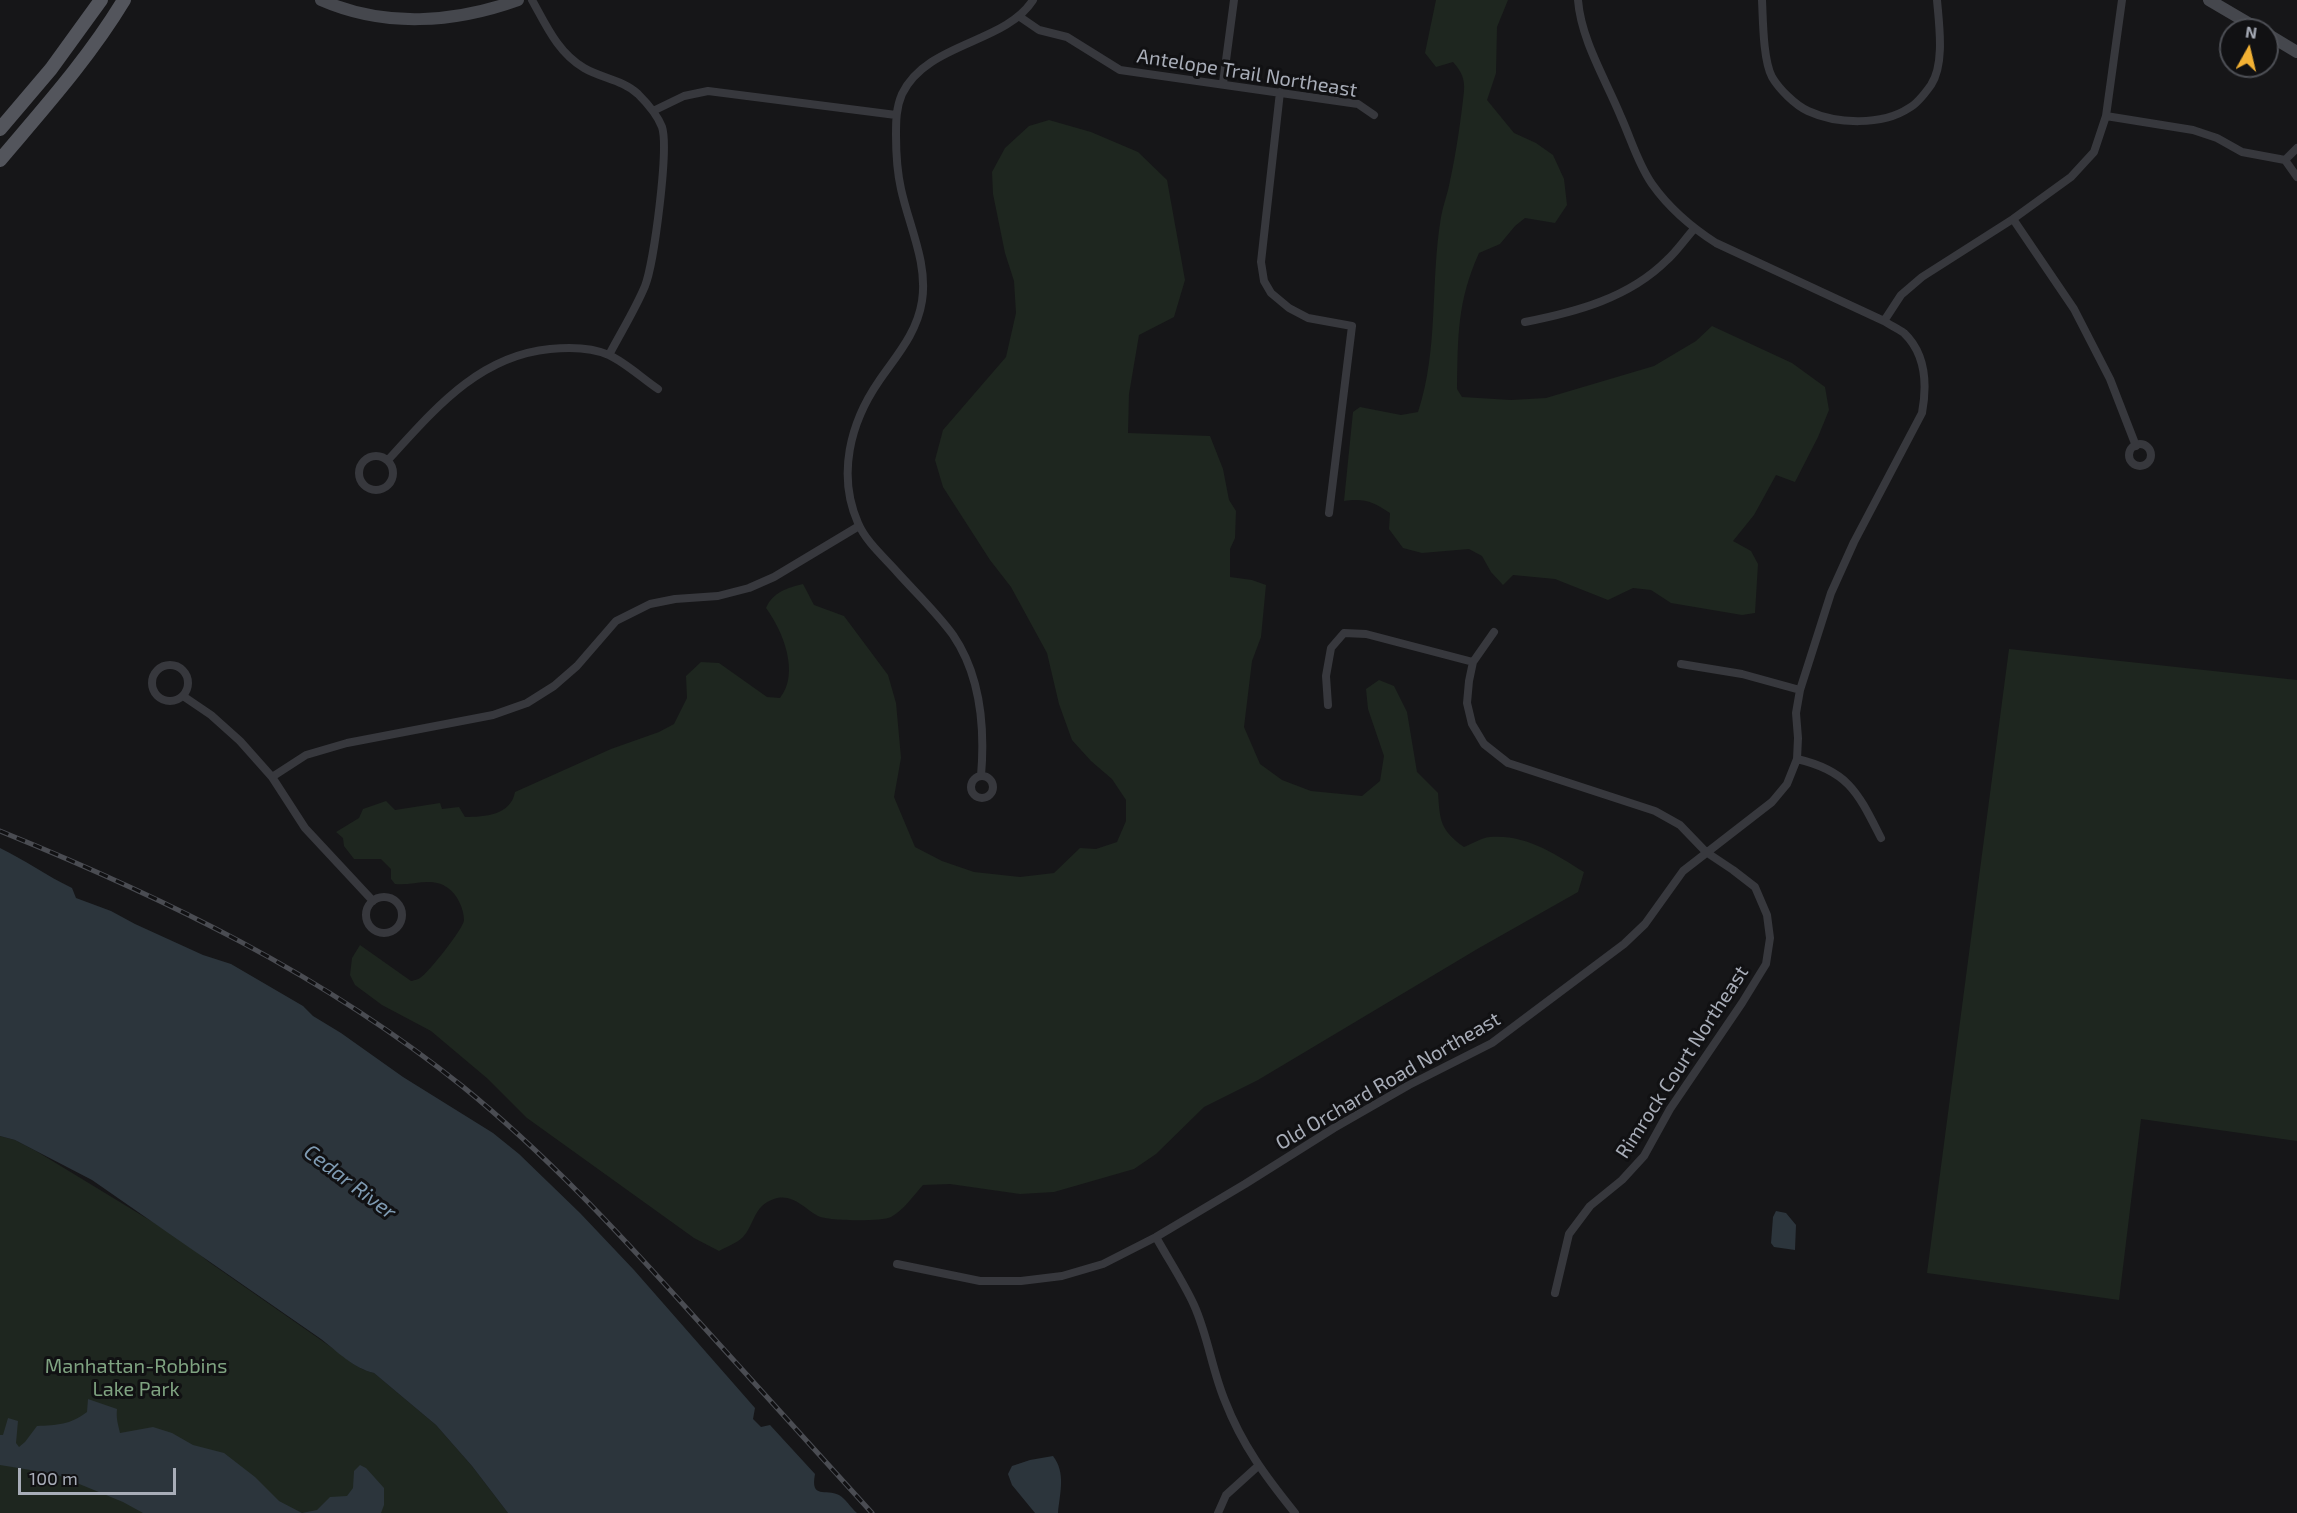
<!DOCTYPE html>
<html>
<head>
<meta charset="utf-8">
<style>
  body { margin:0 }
  #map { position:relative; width:2297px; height:1513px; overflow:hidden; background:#161618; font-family:"Exo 2",sans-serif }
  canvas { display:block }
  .north { position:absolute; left:2219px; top:18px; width:60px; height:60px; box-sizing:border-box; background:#111113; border:2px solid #4d4f55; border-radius:50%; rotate:8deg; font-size:16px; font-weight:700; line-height:24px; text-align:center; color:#a8adb8 }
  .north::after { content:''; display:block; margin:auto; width:21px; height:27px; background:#f2b134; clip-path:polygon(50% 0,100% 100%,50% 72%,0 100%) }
  .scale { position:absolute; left:18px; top:1468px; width:158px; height:27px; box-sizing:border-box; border:3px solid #a8adb8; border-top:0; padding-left:8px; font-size:18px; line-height:21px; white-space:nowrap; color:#a8adb8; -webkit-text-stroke:4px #111113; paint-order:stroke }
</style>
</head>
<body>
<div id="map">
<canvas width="2297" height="1513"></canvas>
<div class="north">N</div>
<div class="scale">100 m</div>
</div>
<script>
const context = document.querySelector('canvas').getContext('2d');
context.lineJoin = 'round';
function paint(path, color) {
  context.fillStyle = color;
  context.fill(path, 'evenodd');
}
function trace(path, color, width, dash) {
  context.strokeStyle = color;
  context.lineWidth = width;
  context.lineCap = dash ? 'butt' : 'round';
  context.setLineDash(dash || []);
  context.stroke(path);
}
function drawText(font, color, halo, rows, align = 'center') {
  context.font = font + ' "Exo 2",sans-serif';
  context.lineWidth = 6;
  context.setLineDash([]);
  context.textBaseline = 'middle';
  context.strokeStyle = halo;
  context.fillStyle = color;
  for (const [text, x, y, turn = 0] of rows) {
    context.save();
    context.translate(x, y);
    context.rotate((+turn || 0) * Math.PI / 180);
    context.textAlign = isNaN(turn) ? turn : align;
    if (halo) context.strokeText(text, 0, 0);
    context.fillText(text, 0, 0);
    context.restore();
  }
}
paint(new Path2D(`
  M 1436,0 L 1508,0 L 1497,27 L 1496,73 L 1487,100 L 1514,133 L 1536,143 L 1553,155 L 1564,179 L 1567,205 L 1555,223 L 1525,218 L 1515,226 L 1500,244 L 1479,253 C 1457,302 1458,336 1457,389 L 1462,397 L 1511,400 L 1546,398 L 1654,366 L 1696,341 L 1712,326 L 1792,363 L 1825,387 L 1829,410 L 1818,437 L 1795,482 L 1776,475 L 1754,515 L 1733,541 L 1751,551 L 1758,564 L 1755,613 L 1742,615 L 1671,603 L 1651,590 L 1633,588 L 1608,600 L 1555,579 L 1513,575 L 1503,585 L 1491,572 L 1482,556 L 1469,549 L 1422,553 L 1403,548 L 1389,529 L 1390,513 C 1373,502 1365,498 1344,501 L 1353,412 L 1360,407 L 1401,415 L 1418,412 C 1439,349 1430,282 1441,217 C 1443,205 1448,193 1450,181 C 1456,154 1461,119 1464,91 C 1465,78 1461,71 1453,62 L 1436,67 L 1425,53 Z
  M 1049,120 L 1091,132 L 1138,152 L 1167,180 L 1185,280 L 1174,317 L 1139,335 L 1129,394 L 1128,433 L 1210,436 L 1223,469 L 1229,500 L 1236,511 L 1235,538 L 1230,549 L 1230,577 L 1252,580 L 1266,585 L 1261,637 L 1252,661 L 1244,727 L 1260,764 L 1282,780 L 1311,791 L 1362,796 L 1380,781 L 1384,756 L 1368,709 L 1366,689 L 1379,680 L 1394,686 L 1407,712 L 1417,772 L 1438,793 C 1440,821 1440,830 1464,847 C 1472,844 1481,838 1490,837 C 1526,834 1555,854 1584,872 L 1578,892 L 1479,948 L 1258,1080 L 1204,1107 L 1156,1154 L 1134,1169 L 1054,1192 L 1020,1194 L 950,1184 L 923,1185 C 913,1196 904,1210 891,1217 C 881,1222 828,1221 818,1216 C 803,1208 793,1193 774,1199 C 753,1206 755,1224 743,1237 C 737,1243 726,1247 719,1251 L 694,1238 L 527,1118 L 488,1079 L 431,1031 L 382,1005 L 355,985 L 350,975 L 352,958 L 360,945 L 411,981 C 412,981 419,979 420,978 C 428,973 464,928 464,920 C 464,909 457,894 448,888 C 432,876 413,886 395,884 L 391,879 L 391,869 L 381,859 L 354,859 L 344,846 L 343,838 L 336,832 L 359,818 L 363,809 L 386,801 L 395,810 L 440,803 L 442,809 L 459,807 L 465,817 C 485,817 511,815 515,792 L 611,749 L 659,732 L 674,724 L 687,698 L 686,676 L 701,662 L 719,663 L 767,697 L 780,698 C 800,673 783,631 766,608 C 773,592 787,588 803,584 L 814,605 L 844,616 L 888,675 L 896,703 L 901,758 L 894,797 L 915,847 L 942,861 L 974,872 L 1020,877 L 1054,873 L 1080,848 L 1096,849 L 1117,842 L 1126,821 L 1126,800 L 1112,779 L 1091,761 L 1072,740 L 1059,704 L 1047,653 L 1011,587 L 990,560 L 943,487 L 935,460 L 943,430 L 1006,357 L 1016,313 L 1014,281 L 1005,253 L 993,194 L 992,172 L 1005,148 L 1029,126 Z
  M 2009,649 L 2297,680 L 2297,1141 L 2141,1119 L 2119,1300 L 1927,1273 Z
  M 0,1136 L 15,1140 L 36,1151 L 179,1238 L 209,1262 L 341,1354 C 351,1363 361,1370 374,1373 L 436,1425 L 472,1466 L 508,1513 L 0,1513 Z`), '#1e261f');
paint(new Path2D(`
  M 0,848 C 25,860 47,876 72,888 L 76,898 L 111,911 L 135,924 L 203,955 L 231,964 L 303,1006 L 313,1016 L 341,1033 L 403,1077 L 493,1133 L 519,1154 L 580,1213 L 634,1270 L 755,1408 L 753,1419 L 761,1427 L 770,1425 L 815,1474 C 810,1500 826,1488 839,1495 C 845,1498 851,1508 857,1513 L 508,1513 L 472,1466 L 436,1425 L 374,1373 C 353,1368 338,1352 321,1339 L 92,1180 L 15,1140 L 0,1136 Z
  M 1776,1211 L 1786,1213 L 1796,1225 L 1795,1250 L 1774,1247 L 1771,1243 L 1773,1217 Z
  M 88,1399 L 117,1409 C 116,1419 118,1424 120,1433 L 153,1427 L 172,1433 L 193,1445 L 224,1453 L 255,1477 L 279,1501 L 302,1513 L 143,1513 L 123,1502 L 55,1474 L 0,1465 L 0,1435 L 3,1435 L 8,1418 L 18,1421 L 16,1443 L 19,1447 L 25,1442 L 37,1426 C 57,1425 70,1425 87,1412 Z
  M 1053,1456 C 1066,1473 1060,1492 1058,1513 L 1035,1513 L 1012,1485 L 1008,1474 L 1012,1466 L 1030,1460 Z
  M 360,1465 L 366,1468 L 384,1488 L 384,1505 L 381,1513 L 302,1513 L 317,1510 L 330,1497 L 347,1496 L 353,1488 L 354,1471 Z`), '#2c353c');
trace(new Path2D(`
  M 532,0 C 546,25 558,53 584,68 C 601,78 623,80 638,94 C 647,103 657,114 662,127 C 669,148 654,264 645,286 C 635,310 621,332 609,355
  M 1762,0 C 1763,20 1763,60 1772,77 C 1779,89 1795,105 1808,111 C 1836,124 1882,126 1909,108 C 1917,104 1926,92 1931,85 C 1945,64 1939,24 1937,0
  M 1020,17 L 1039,30 L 1067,37 L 1120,70 L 1358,104 L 1374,115
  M 1223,83 L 1234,0
  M 1280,92 L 1261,262 L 1264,281 L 1271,293 L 1289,308 L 1308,318 L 1352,326 L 1329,513
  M 653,111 L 684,96 L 708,91 L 896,115
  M 2106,116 L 2193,130 L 2217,138 L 2242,152 L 2285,160 L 2297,177
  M 2285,160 L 2297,148
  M 2013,219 L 2074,309 L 2110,379 L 2136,446
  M 1884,321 L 1901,295 L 1922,277 L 2013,219 L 2071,177 L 2094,152 L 2106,116 L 2122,0
  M 1525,322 C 1576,312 1629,298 1667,260 C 1677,251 1685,239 1694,229
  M2129 455a11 11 0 1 1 22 0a11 11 0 1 1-22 0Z
  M359 473a17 17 0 1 1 34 0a17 17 0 1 1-34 0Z
  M 388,460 C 434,410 478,356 550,349 C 569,347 591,347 609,355 C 626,363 643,379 658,389
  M 1494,632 L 1473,662 L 1469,681 L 1467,703 L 1472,724 L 1484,744 L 1508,763 L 1655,811 L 1680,825 L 1706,852 L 1733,870 L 1755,887 L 1767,915 L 1770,938 L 1766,964 L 1742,1003 L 1670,1109 L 1644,1156 L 1622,1180 L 1590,1206 L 1569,1234 L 1555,1293
  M 1681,664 L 1742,674 L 1800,690
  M152 683a18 18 0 1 1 36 0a18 18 0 1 1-36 0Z
  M 183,696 L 211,715 L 240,741 L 272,777 L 305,828 L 373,901
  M 1328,705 L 1326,676 L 1331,648 L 1344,633 L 1366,634 L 1473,662
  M 1797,759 C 1849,771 1858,793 1881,838
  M 981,776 C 985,729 981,676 953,635 C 937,613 916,593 898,573 C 885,558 866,542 858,523 C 837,475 850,423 879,381 C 897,355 917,333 922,301 C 928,263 909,226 901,189 C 897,171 896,153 896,135 C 896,121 896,108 902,94 C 927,42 1005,44 1033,0
  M971 787a11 11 0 1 1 22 0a11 11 0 1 1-22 0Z
  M 272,777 L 306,755 L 347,743 L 493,715 L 527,703 L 554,686 L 577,666 L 616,621 L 650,604 L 675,599 L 718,596 L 749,588 L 774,577 L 859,526
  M366 915a18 18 0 1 1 36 0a18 18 0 1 1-36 0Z
  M 1156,1237 C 1168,1259 1183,1281 1194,1305 C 1208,1336 1212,1370 1225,1401 C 1242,1445 1266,1477 1295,1513
  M 897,1264 L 980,1281 L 1021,1281 L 1062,1276 L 1103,1264 L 1156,1237 L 1245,1184 L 1334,1128 L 1409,1085 L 1492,1043 L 1624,944 L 1645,924 L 1683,871 L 1772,802 L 1787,784 L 1797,759 L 1798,738 L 1796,713 L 1800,690 L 1831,593 L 1854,542 L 1922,413 C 1927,386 1926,354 1904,333 C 1899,329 1890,325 1884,321 L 1716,243 C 1691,227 1669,208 1652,184 C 1638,164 1631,139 1621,117 C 1606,80 1581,40 1578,0
  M 1218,1513 L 1226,1495 L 1258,1466`), '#37383d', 8);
trace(new Path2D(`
  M 321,0 C 385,28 454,23 518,0
  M 2209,0 L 2260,30
  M 2267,34 L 2297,52`), '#45474d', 12);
trace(new Path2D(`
  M 0,129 L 51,69 L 101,0
  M 0,160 C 44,108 89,58 124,0`), '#53555c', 14);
const rail = new Path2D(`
  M 0,831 C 165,898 322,974 462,1086 C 546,1154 618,1232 690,1312 C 751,1379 811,1446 872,1513`);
trace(rail, '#4a4c52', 5);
trace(rail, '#111113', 3, [9]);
drawText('20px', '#a8adb8', '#111113', [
  ["Antelope Trail Northeast",1247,73,9],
  ["Rimrock Court Northeast",1682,1062,-57],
  ["Old Orchard Road Northeast",1388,1081,-30]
]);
drawText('20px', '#7fa381', '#111113', [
  ["Manhattan-Robbins",136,1366],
  ["Lake Park",136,1389]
]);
drawText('italic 21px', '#7f9bb3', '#111113', [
  ["Cedar River",350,1182,37]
]);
</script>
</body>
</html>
